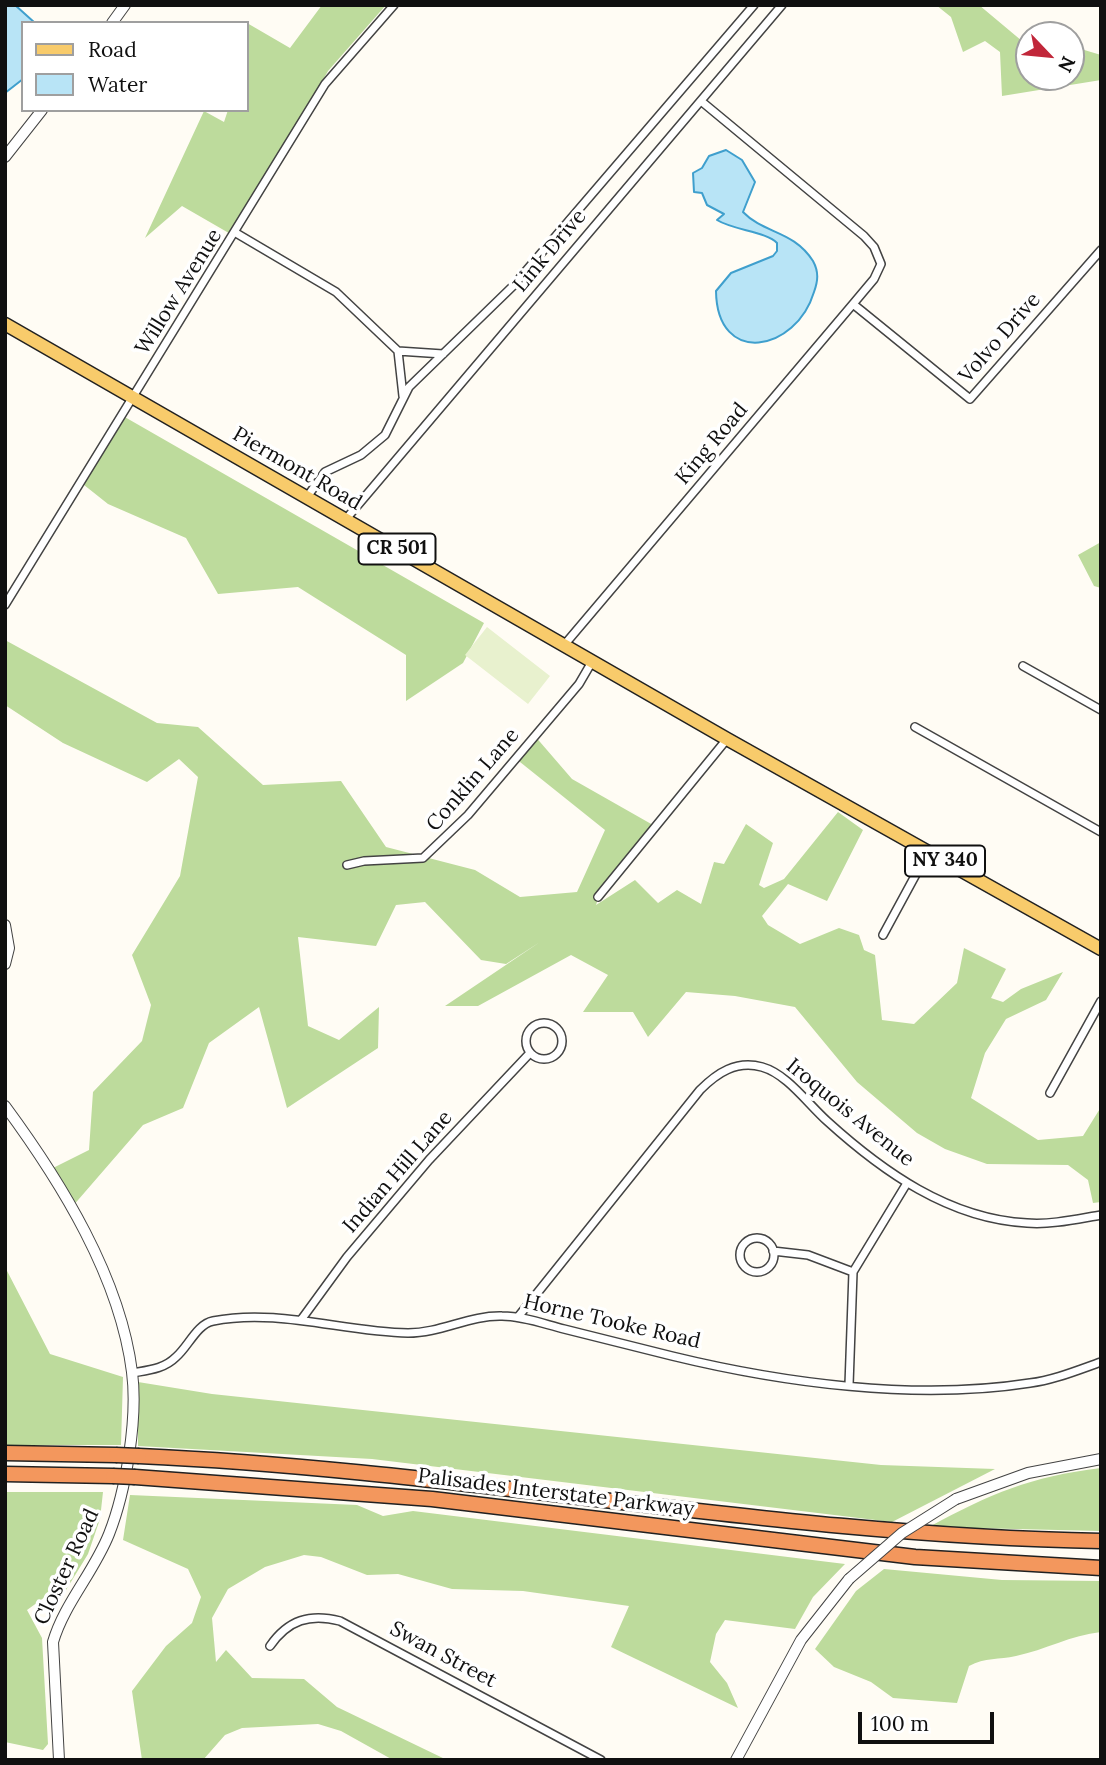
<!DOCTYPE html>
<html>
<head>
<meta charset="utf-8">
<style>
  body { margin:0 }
  #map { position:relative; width:1106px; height:1765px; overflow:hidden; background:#fffcf4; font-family:Lora,serif }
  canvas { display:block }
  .frame { position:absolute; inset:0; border:7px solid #101010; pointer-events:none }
  .legend { position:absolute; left:21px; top:21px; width:228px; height:91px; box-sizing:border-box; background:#fff; border:2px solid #9f9f9f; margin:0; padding:9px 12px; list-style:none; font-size:21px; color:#101010 }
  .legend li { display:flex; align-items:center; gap:14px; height:35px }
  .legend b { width:35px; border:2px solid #9f9f9f }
  .north { position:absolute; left:1015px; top:21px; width:70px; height:70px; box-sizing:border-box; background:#fff; border:2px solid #9f9f9f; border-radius:50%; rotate:116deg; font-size:19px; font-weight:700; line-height:28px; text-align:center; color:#101010 }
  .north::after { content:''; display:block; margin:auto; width:24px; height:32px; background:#c1273a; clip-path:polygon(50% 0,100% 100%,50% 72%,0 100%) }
  .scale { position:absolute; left:858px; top:1712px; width:136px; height:32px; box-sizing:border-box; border:4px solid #101010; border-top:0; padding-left:9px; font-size:21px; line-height:24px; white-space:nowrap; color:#101010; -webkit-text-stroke:5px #fff; paint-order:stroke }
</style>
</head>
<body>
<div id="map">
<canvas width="1106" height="1765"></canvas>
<div class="frame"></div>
<ul class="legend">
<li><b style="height:9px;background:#f8cb6b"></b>Road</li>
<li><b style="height:19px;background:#b8e4f6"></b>Water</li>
</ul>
<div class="north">N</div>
<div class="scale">100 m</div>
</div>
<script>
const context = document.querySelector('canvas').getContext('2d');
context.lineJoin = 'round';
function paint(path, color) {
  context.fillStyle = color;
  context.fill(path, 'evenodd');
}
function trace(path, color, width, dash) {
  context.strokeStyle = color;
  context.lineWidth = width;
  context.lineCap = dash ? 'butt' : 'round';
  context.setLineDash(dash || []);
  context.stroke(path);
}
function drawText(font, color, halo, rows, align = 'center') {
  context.font = font + ' Lora,serif';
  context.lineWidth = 7;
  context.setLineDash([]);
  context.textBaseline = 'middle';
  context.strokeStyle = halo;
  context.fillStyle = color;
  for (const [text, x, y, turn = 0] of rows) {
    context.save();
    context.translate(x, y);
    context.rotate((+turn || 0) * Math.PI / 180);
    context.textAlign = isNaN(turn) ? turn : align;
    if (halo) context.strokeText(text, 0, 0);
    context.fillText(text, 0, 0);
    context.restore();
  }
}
paint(new Path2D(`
  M 322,5 L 386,5 L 328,71 L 234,236 L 182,206 L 145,238 L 204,111 L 224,122 L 228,110 L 247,110 L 247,23 L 290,48 Z
  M 936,5 L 979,5 L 1022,41 L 1029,40 L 1029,77 L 1071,77 L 1071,46 L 1101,55 L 1101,80 L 1002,96 L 1000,52 L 985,41 L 963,52 L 951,17 Z
  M 123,416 L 484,623 L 463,663 L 406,701 L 406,655 L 298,587 L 218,594 L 186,538 L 108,504 L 79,481 Z
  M 1101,542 L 1101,588 L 1094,586 L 1078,555 Z
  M 5,640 L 157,723 L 198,727 L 263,785 L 341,781 L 386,847 L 475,870 L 520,897 L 577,892 L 605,830 L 515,758 L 534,735 L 572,779 L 653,825 L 603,884 L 596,905 L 635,880 L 658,903 L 677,890 L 701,904 L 714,862 L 724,864 L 746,824 L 773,843 L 759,885 L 764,888 L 784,879 L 838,812 L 863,830 L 827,901 L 788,884 L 762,916 L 768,925 L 800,944 L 839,928 L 859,935 L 864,950 L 875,955 L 882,1020 L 914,1024 L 957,983 L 964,948 L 1006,969 L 991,998 L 1003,1002 L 1021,989 L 1063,972 L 1046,1000 L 1006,1019 L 985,1053 L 971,1098 L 1038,1140 L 1083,1136 L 1101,1107 L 1101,1202 L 1093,1203 L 1088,1180 L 1068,1165 L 987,1164 L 945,1149 L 917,1133 L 857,1082 L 795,1007 L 735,996 L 686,992 L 648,1037 L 633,1012 L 583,1012 L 608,975 L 571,955 L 478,1006 L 445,1006 L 540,942 L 506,964 L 481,960 L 425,902 L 396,905 L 376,946 L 298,937 L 308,1026 L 339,1040 L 379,1007 L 378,1048 L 287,1108 L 259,1007 L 209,1043 L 183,1108 L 143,1125 L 72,1207 L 49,1170 L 89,1150 L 93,1092 L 142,1041 L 151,1005 L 132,955 L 180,876 L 198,777 L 179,759 L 147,782 L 63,743 L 5,705 Z
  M 5,1267 L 50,1354 L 123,1377 L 121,1445 L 5,1445 Z
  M 138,1382 L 212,1394 L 881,1465 L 995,1469 L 892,1522 L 372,1459 L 138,1446 Z
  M 1101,1468 L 1101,1531 L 929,1527 C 992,1493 1029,1477 1101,1468 Z
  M 5,1492 L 103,1492 L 100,1519 L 88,1554 L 66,1590 L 45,1597 L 27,1610 L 42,1638 L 48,1744 L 43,1750 L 5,1742 Z
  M 130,1495 L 357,1505 L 383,1516 L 413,1511 L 845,1564 L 813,1597 L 795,1629 L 725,1620 L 716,1634 L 710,1662 L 727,1683 L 738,1708 L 611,1647 L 629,1606 L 523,1591 L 452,1589 L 398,1574 L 367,1575 L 321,1557 L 304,1555 L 265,1567 L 228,1589 L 212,1618 L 216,1662 L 226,1650 L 252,1678 L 304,1679 L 337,1707 L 447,1760 L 393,1760 L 341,1731 L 318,1724 L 242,1728 L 225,1735 L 203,1760 L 142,1760 L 132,1691 L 166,1646 L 192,1623 L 201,1597 L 188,1569 L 123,1540 Z
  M 884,1569 L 1002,1580 L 1101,1581 L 1101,1632 C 1071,1635 1045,1650 1016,1656 C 999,1660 985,1657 969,1666 L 957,1703 L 893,1698 L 871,1682 L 834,1667 L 815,1649 L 856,1591 Z`), '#bddb9c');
paint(new Path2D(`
  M 487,627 L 550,676 L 528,704 L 465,655 Z`), '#e8f1ce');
const water = new Path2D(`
  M 5,5 L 15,5 L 35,23 L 23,23 L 23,79 L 5,93 Z
  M 726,150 L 742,160 L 755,182 L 743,212 C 764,234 793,230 813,261 C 819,272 818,281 814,292 C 796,352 717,367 716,291 L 731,273 L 773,256 L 777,251 L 777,243 C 767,232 733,230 717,220 L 724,214 L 707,205 L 702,193 L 694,192 L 693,173 L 702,168 L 709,156 Z`);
paint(water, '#b8e4f6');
trace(water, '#3f9fcd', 2);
const minor = new Path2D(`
  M 236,233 L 336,292 L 398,351 L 443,354
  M 853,304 L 970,399 L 1101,250
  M 398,351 L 403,396
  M 307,497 L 325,472 L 361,455 L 385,435 L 409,387 L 513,286 L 754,5
  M 346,519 L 782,5
  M 5,605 L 325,84 L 394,5
  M 565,644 L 853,304 L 874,279 L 881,264 L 874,247 L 864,236 L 701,101
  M 1023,666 L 1101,710
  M 915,727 L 1101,832
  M 347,865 L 364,861 L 423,858 L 468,815 L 579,684 L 593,660
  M 598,897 L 727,739
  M 883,935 L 928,852
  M526 1041a18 18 0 1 1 36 0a18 18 0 1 1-36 0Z
  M 1050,1093 L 1101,1001
  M740 1255a17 17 0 1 1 34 0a17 17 0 1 1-34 0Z
  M 773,1251 L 808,1255 L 853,1272
  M 518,1317 L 700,1090 C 717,1073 736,1060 762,1067 C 787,1074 807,1103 827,1121 C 882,1171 949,1219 1027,1223 C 1051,1225 1077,1219 1101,1215
  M 301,1320 L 347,1257 L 429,1160 L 530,1053
  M 132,1373 C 149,1370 164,1369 176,1357 C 188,1347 197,1324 213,1321 C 277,1308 344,1332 408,1333 C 441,1333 470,1315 502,1316 C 523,1316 544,1324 564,1329 C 600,1338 636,1347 672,1356 C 783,1383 916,1401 1030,1383 C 1054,1380 1078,1370 1101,1362
  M 849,1385 L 853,1272 L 907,1183
  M 270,1646 C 288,1620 310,1613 340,1621 L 601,1760`);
const tertiary = new Path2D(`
  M 112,23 L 125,5
  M 5,157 L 42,110
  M 5,925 L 9,948 L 5,964
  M 5,1106 C 61,1182 120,1277 132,1372 C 138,1418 126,1491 109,1534 C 94,1572 64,1604 53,1642 L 59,1760
  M 956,1499 L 1028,1473 L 1101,1459
  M 736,1760 L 801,1640 L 849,1579`);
const primary = new Path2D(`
  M 5,324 L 727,739 L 1101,949`);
const motorway = new Path2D(`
  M 5,1453 L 116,1455
  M 139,1456 C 461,1470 778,1536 1101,1541
  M 5,1474 L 113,1476
  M 135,1477 L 432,1499 L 915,1557 L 1101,1568`);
trace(minor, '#434343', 10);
trace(tertiary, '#434343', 12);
trace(primary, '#212121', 15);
trace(motorway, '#212121', 17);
trace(minor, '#fff', 7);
trace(tertiary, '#fff', 10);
trace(primary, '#f8cb6b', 12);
trace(motorway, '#f3975d', 14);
const tertiaryBridge = new Path2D(`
  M 849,1579 L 902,1533 L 956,1499`);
const motorwayBridge = new Path2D(`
  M 116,1455 L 139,1456
  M 113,1476 L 135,1477`);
trace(tertiaryBridge, '#434343', 12, []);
trace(motorwayBridge, '#212121', 17, []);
trace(tertiaryBridge, '#fff', 10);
trace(motorwayBridge, '#f3975d', 14);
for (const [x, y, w] of [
  [397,549,77],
  [945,861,80]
]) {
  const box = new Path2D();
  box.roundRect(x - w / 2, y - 15.5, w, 31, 5);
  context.fillStyle = '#fff';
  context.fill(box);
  trace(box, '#101010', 2);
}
drawText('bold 19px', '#101010', null, [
  ["CR 501",397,549],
  ["NY 340",945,861]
]);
drawText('21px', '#101010', '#fff', [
  ["Link Drive",550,251,-50],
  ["Willow Avenue",179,292,-58],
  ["Volvo Drive",1000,338,-49],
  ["King Road",712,444,-50],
  ["Piermont Road",297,469,30],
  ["Conklin Lane",473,780,-49],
  ["Iroquois Avenue",850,1113,39],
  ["Indian Hill Lane",398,1172,-49],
  ["Horne Tooke Road",612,1322,13],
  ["Palisades Interstate Parkway",556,1493,7],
  ["Closter Road",67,1567,-65],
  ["Swan Street",443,1655,28]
]);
</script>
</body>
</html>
